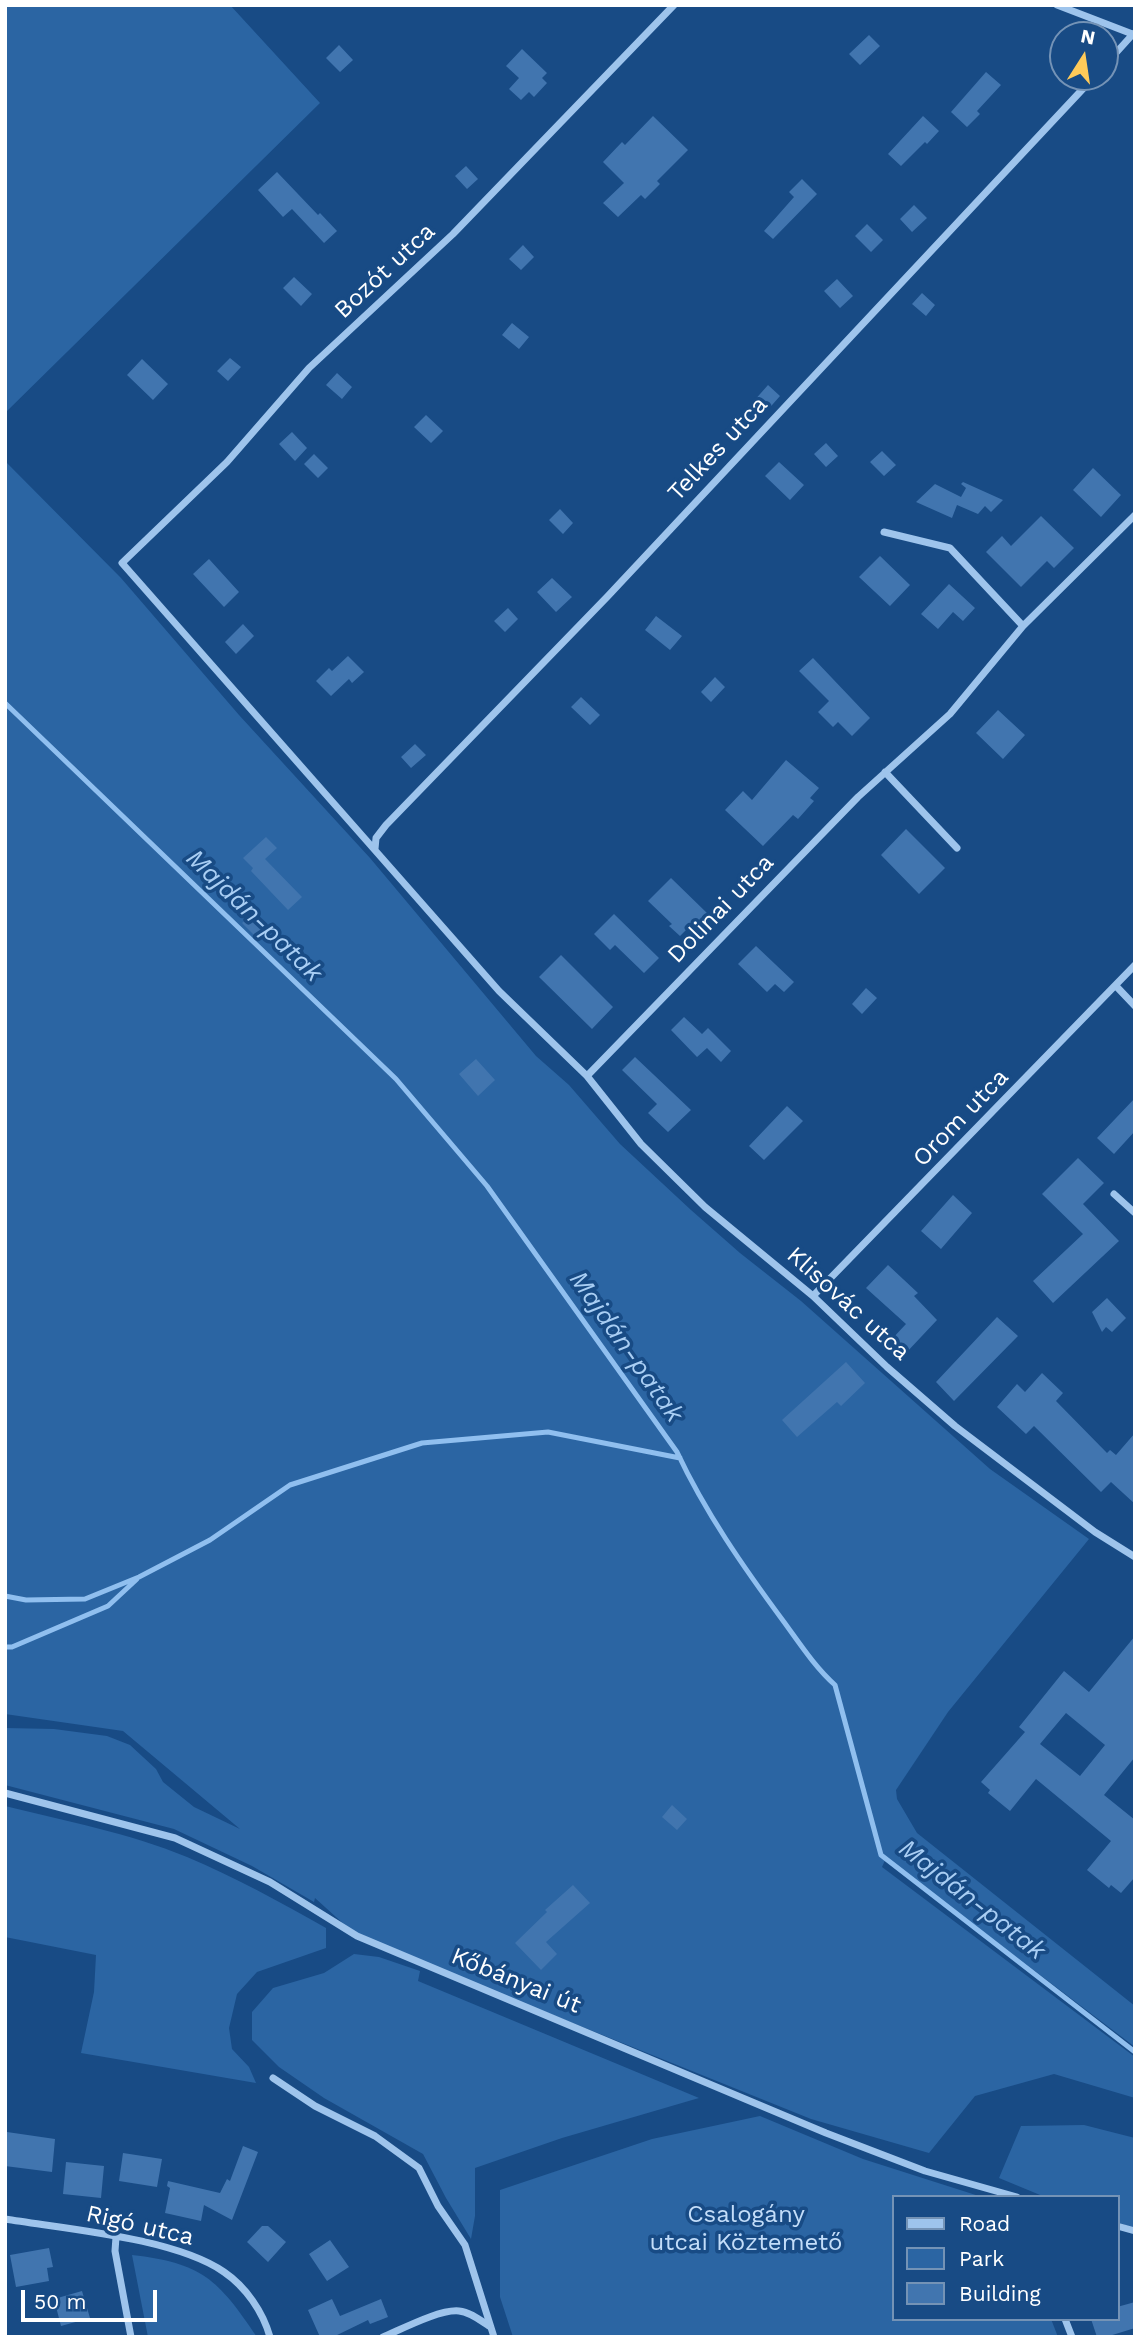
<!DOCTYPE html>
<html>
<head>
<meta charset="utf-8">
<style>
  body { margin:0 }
  #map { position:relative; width:1140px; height:2342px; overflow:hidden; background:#184b85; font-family:"Work Sans",sans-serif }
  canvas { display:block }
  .frame { position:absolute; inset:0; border:7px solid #fff; pointer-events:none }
  .legend { position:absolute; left:892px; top:2195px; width:228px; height:126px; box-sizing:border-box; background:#184b85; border:2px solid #7493b6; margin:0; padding:9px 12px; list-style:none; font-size:21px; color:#fff }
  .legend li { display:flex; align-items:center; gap:14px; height:35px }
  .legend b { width:35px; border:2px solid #7493b6 }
  .north { position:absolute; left:1049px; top:21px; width:70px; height:70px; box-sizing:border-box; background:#184b85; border:2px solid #7493b6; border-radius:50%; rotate:12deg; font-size:19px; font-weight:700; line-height:28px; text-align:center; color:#fff }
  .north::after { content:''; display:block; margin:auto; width:24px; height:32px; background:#ffca59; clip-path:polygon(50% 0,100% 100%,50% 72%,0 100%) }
  .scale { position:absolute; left:21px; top:2290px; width:136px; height:32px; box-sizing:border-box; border:4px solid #fff; border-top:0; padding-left:9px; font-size:21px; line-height:24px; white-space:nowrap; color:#fff; -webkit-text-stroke:5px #184b85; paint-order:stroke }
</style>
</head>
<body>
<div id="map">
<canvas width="1140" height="2342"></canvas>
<div class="frame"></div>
<ul class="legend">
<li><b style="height:9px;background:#9ec4ec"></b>Road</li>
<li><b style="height:19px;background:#2b65a3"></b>Park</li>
<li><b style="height:19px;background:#4175af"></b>Building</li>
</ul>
<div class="north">N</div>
<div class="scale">50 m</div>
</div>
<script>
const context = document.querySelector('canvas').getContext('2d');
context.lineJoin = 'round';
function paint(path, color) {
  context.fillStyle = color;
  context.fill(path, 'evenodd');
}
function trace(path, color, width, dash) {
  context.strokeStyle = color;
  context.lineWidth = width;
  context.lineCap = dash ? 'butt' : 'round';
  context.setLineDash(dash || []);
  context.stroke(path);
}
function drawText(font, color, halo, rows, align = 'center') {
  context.font = font + ' "Work Sans",sans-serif';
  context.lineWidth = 7;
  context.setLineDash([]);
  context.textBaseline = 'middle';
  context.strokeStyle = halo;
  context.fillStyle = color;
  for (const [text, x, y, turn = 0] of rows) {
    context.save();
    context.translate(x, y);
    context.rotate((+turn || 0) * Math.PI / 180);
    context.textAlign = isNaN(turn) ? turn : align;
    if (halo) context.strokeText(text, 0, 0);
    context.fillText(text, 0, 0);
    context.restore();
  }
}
paint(new Path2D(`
  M 5,5 L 230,5 L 320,103 L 5,413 Z
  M 5,461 L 121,578 L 239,715 L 370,858 L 536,1056 L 569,1085 L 620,1144 L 691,1210 L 740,1253 L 801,1301 L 990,1469 L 1089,1539 L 948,1712 L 896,1790 L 897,1799 L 917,1833 L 1135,2006 L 1135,2047 L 886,1858 L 882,1867 L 1135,2057 L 1135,2098 L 1054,2074 L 975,2096 L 929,2153 L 811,2119 L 357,1936 L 315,1898 L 314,1902 L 252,1866 L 174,1829 L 5,1785 L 5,1728 L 54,1729 L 107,1736 L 130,1745 L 156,1769 L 163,1782 L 194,1807 L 240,1829 L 123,1731 L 5,1714 Z
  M 5,1806 C 66,1821 129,1833 187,1857 C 235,1877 280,1902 326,1928 L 326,1948 L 257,1972 L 237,1994 L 229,2028 L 232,2049 L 249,2067 L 256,2083 L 81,2053 L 94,1992 L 96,1955 L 5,1937 Z
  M 354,1954 L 379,1957 L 420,1971 L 418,1981 L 699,2098 L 562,2138 L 475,2168 L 475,2216 L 471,2239 L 446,2198 L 423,2154 L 324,2098 L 279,2067 L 252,2040 L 252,2012 L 273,1988 L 324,1973 Z
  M 760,2116 L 863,2159 L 982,2197 L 893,2197 L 893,2319 L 1051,2319 L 1058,2337 L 513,2337 L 500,2297 L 500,2190 L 652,2139 Z
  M 1084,2125 L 1135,2138 L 1135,2229 L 1117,2222 L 1117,2197 L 1045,2197 L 999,2178 L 1021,2126 Z
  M 132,2255 C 202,2263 218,2279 257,2337 L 148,2337 Z`), '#2b65a3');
trace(new Path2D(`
  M 5,703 L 396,1079 L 487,1186 L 677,1452 C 705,1512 744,1568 784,1622 C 800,1644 815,1667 835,1685 L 881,1855 L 1135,2052
  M 5,1596 L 26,1600 L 85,1599 L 139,1577 L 210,1540 L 290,1485 L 422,1443 L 548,1432 L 680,1458
  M 5,1647 L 12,1647 L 108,1606 L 137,1579`), '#90bfef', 5);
paint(new Path2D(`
  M 869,35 L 880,46 L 860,65 L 849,54 Z
  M 339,45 L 353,60 L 340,72 L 326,58 Z
  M 522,49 L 547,73 L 542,78 L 547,83 L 534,97 L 529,92 L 521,100 L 509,89 L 519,78 L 506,66 Z
  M 986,72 L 1001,85 L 977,111 L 980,114 L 967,127 L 951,112 Z
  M 653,116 L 688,150 L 657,181 L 660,184 L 645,199 L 641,195 L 618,217 L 603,203 L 624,183 L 603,162 L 622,142 L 625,145 Z
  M 923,116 L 939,131 L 927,144 L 925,142 L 901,166 L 888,154 Z
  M 466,166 L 478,179 L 467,189 L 455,176 Z
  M 277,172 L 318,215 L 320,213 L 337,231 L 324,243 L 292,209 L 283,217 L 258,190 Z
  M 802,179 L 817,194 L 773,239 L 764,231 L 794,197 L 789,192 Z
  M 914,205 L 927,218 L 912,232 L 900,219 Z
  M 867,224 L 883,240 L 871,252 L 855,236 Z
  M 523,245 L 534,257 L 521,270 L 509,259 Z
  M 294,277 L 312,294 L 301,306 L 283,288 Z
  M 837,279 L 853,296 L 840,308 L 824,291 Z
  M 922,293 L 935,305 L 926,316 L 912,304 Z
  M 512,323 L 529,337 L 519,349 L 502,335 Z
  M 230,358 L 241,367 L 228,381 L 217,371 Z
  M 142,359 L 168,384 L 153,400 L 127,375 Z
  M 337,373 L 352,387 L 342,399 L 326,385 Z
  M 768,385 L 780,396 L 765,413 L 753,402 Z
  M 426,415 L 443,431 L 431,443 L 414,427 Z
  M 292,432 L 307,448 L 295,461 L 279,444 Z
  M 826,443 L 838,456 L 826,467 L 814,454 Z
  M 882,451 L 896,465 L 884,476 L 870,462 Z
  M 314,454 L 328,468 L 318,478 L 304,464 Z
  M 779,462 L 804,485 L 790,500 L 765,476 Z
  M 1093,468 L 1121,495 L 1101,517 L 1073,490 Z
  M 963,482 L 1003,500 L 991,512 L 985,506 L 978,514 L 957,505 L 952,518 L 916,502 L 935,484 L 961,497 L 966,488 L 961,484 Z
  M 560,509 L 573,523 L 563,534 L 549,520 Z
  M 1041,516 L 1074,548 L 1054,568 L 1047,561 L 1021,587 L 986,552 L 1002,536 L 1011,546 Z
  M 880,556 L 910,585 L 890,606 L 859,577 Z
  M 209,559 L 239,592 L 224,607 L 193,574 Z
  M 552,578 L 572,597 L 556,612 L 537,592 Z
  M 949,584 L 975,608 L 963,621 L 953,612 L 938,629 L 921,614 Z
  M 508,608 L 518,619 L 505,632 L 494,621 Z
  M 656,616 L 682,636 L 670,650 L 645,630 Z
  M 243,624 L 254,636 L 236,654 L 225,642 Z
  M 348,656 L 364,672 L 352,683 L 349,679 L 331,696 L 316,681 L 329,668 L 332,671 Z
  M 813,658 L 870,718 L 852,736 L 838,722 L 833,727 L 818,712 L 829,701 L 799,671 Z
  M 715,677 L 725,687 L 711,702 L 701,692 Z
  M 581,697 L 600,715 L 590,725 L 571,707 Z
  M 998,710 L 1025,735 L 1003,759 L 976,733 Z
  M 415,744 L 426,755 L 411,768 L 401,757 Z
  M 786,760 L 819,788 L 810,798 L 814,801 L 798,819 L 793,815 L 763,846 L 725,810 L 743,791 L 752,800 Z
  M 906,829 L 945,868 L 919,894 L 881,855 Z
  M 266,837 L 277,848 L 265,859 L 302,897 L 288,910 L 251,871 L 253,868 L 243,858 Z
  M 671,878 L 708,914 L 690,932 L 687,929 L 680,936 L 669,926 L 672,924 L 648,901 Z
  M 253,913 L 267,928 L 257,938 L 242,923 Z
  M 614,914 L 659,958 L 644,973 L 615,945 L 610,950 L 594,934 Z
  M 756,946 L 794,982 L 784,992 L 775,984 L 767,992 L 738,964 Z
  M 561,955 L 613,1007 L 592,1029 L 539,977 Z
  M 866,988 L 877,998 L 862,1014 L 852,1004 Z
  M 684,1017 L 702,1034 L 708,1028 L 731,1051 L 721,1062 L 707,1048 L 697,1057 L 671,1030 Z
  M 635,1057 L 691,1110 L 668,1132 L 648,1113 L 657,1104 L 622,1070 Z
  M 476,1059 L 495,1080 L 478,1096 L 459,1074 Z
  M 1135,1098 L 1135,1131 L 1114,1154 L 1097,1138 Z
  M 787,1106 L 803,1121 L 764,1160 L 749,1146 Z
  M 1078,1158 L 1104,1183 L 1083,1204 L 1119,1241 L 1053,1303 L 1033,1281 L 1083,1234 L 1042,1194 Z
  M 953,1195 L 972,1213 L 941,1249 L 921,1231 Z
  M 888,1265 L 918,1293 L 914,1296 L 937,1320 L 905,1354 L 891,1340 L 906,1324 L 866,1288 Z
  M 1107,1298 L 1126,1318 L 1112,1332 L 1106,1327 L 1102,1332 L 1092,1312 Z
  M 997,1317 L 1018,1336 L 954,1401 L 936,1382 Z
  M 846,1362 L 865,1383 L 841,1406 L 837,1402 L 797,1437 L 782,1420 Z
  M 1042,1373 L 1063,1393 L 1056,1401 L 1107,1453 L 1110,1450 L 1116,1455 L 1135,1433 L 1135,1504 L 1111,1482 L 1101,1492 L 1034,1426 L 1026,1434 L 997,1407 L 1017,1384 L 1025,1392 Z
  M 1135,1636 L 1135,1757 L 1104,1795 L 1135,1820 L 1135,1877 L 1121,1893 L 1111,1885 L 1109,1888 L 1087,1870 L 1111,1841 L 1036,1779 L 1010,1811 L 988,1793 L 990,1790 L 981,1782 L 1025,1732 L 1019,1727 L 1064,1671 L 1089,1692 ZM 1066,1713 L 1105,1745 L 1080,1776 L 1040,1744 Z
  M 672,1805 L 687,1819 L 677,1830 L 662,1817 Z
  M 573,1885 L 590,1903 L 546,1942 L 557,1954 L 541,1970 L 515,1943 L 547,1912 L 545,1910 Z
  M 7,2132 L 55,2139 L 52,2172 L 5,2166 Z
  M 243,2146 L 258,2152 L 232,2220 L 204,2205 L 201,2221 L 165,2213 L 170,2188 L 167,2186 L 168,2181 L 220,2193 L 227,2179 L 230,2181 Z
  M 123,2153 L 162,2159 L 157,2187 L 119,2181 Z
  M 66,2162 L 104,2166 L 101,2198 L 63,2194 Z
  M 262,2226 L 268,2226 L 286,2242 L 268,2262 L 247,2242 Z
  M 330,2240 L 349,2267 L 327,2281 L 309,2254 Z
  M 49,2248 L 53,2267 L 47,2268 L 49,2281 L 16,2287 L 10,2255 Z
  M 82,2291 L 90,2318 L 61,2326 L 54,2299 Z
  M 332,2299 L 340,2316 L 381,2299 L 388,2317 L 370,2324 L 368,2320 L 333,2337 L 320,2337 L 308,2310 Z
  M 1135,2302 L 1135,2328 L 1106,2337 L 1097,2337 L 1091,2319 L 1117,2319 L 1117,2307 Z`), '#4175af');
trace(new Path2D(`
  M 674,5 L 453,234 L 309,368 L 227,462 L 122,563 L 499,991 L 587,1076 L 641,1144 L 705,1207 L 813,1296 L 887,1367 L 955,1426 L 1095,1532 L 1135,1557
  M 1057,5 L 1135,35
  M 1105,65 L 1133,34
  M 884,532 L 950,548 L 1023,626
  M 885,772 L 957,848
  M 375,849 L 376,838 L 386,825 L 607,597 L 1094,77
  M 1116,986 L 1135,1006
  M 587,1076 L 858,797 L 950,714 L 1023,626 L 1135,515
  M 1114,1194 L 1135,1213
  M 813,1296 L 1135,965
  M 5,1793 L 175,1838 L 270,1882 L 357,1936 L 826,2133 L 925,2171 L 1017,2197
  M 273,2078 L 315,2106 L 375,2136 L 419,2168 L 438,2206 L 465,2245 L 494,2337
  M 5,2219 C 66,2229 175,2238 224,2272 C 246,2287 263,2312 270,2337
  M 1117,2226 L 1135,2231
  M 116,2237 L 115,2251 L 131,2337
  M 1065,2319 L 1072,2337
  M 383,2337 C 402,2329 440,2309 459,2311 C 470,2312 480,2320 489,2326`), '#9ec4ec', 7);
drawText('24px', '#fff', '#184b85', [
  ["Bozót utca",385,271,-43],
  ["Telkes utca",718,449,-47],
  ["Dolinai utca",721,909,-46],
  ["Orom utca",961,1118,-46],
  ["Klisovác utca",848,1304,42],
  ["Kőbányai út",516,1981,22],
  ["Rigó utca",140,2226,13]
]);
drawText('24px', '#c3ddf9', '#184b85', [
  ["Csalogány",746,2215],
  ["utcai Köztemető",746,2243]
]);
drawText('italic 26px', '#a9cef4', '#184b85', [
  ["Majdán-patak",254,916,44],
  ["Majdán-patak",626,1347,55],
  ["Majdán-patak",972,1900,38]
]);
</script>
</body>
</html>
